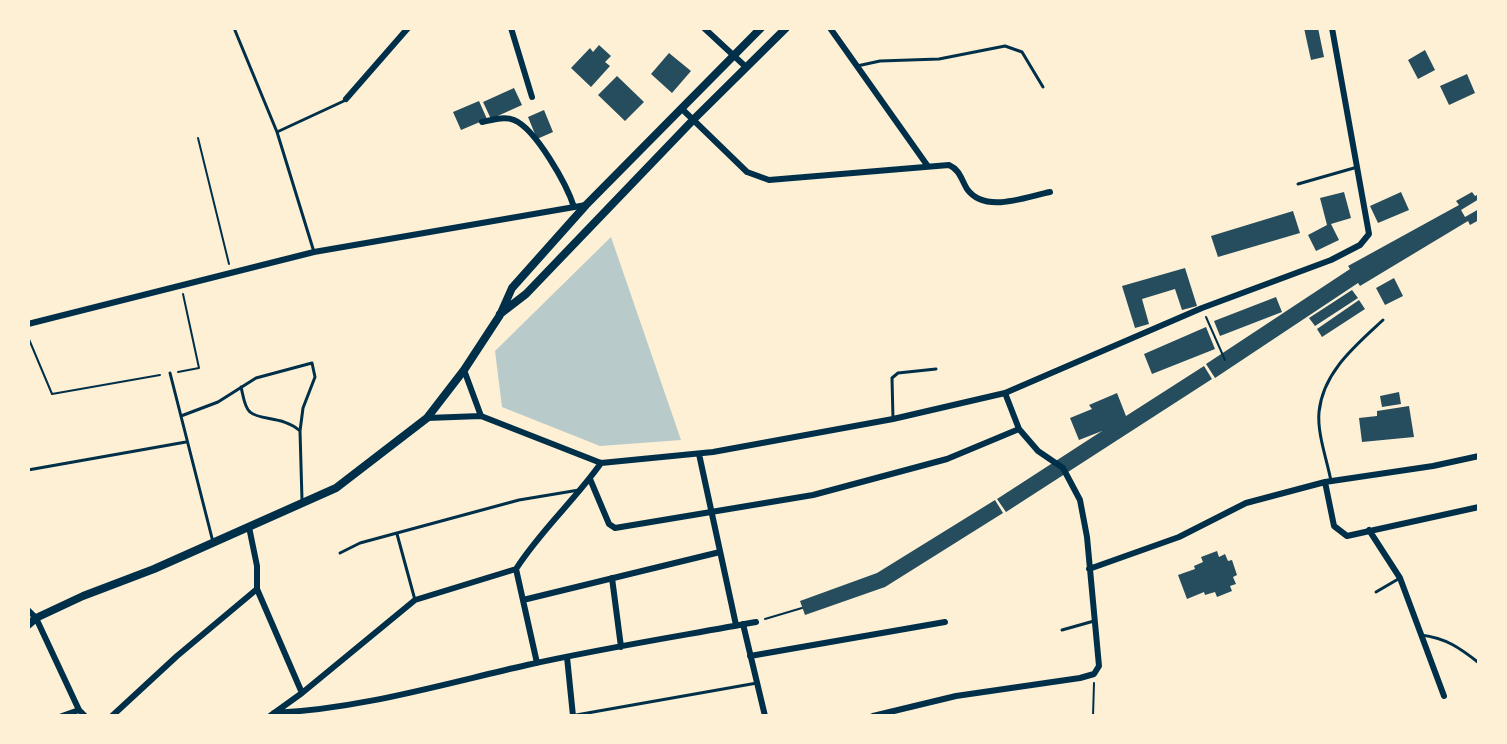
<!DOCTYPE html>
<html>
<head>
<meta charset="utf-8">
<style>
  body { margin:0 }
  #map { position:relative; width:1507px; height:744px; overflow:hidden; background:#fdf0d5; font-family:"Fira Sans",sans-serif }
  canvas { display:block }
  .frame { position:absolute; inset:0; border:30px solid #fdf0d5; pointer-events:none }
</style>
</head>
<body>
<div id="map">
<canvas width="1507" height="744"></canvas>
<div class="frame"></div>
</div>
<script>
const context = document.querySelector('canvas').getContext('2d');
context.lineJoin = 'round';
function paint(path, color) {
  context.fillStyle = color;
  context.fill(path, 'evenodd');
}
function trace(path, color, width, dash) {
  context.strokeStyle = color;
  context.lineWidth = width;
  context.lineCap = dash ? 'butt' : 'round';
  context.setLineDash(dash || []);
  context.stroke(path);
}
paint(new Path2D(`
  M 611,237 L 681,440 L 600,446 L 502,407 L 495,351 Z`), '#b9caca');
paint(new Path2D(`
  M 1304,28 L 1318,28 L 1324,57 L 1311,60 Z
  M 599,45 L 611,56 L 605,62 L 610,66 L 591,87 L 571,68 L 590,48 L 593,52 Z
  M 1425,50 L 1435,70 L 1418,79 L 1408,60 Z
  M 669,53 L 691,71 L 672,93 L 651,74 Z
  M 1467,74 L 1475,93 L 1449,105 L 1440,86 Z
  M 617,76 L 644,102 L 625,121 L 598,95 Z
  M 514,88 L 522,105 L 491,119 L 483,102 Z
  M 479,101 L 487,119 L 461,130 L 453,112 Z
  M 544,110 L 553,132 L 537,139 L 528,117 Z
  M 1344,192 L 1351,218 L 1331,224 L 1339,240 L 1316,251 L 1308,235 L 1327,225 L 1320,198 Z
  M 1401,192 L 1409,210 L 1378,223 L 1370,206 Z
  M 1472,192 L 1475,196 L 1479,194 L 1479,199 L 1461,210 L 1465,217 L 1479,209 L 1479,220 L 1470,225 L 1468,221 L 1360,286 L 1358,283 L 1215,378 L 1206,364 L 1350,269 L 1348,266 L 1459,205 L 1456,201 Z
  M 1293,211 L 1300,233 L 1218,257 L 1211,236 Z
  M 1185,268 L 1197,306 L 1182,310 L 1175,289 L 1142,299 L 1149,324 L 1135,328 L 1122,286 Z
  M 1394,278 L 1403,296 L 1385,305 L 1376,288 Z
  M 1352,290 L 1358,298 L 1315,326 L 1309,318 Z
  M 1276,297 L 1282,312 L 1220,336 L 1214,321 Z
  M 1359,300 L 1365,309 L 1322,337 L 1317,329 Z
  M 1206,327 L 1215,349 L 1152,374 L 1144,354 Z
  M 1204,366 L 1212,379 L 1006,512 L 997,499 L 1102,431 L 1079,440 L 1070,418 L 1092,409 L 1089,405 L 1117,393 L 1126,416 Z
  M 1399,392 L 1401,404 L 1382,407 L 1380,396 Z
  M 1409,406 L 1414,437 L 1362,442 L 1359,418 L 1377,416 L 1377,411 Z
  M 995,500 L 1003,513 L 885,587 L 805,615 L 800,601 L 877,573 Z
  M 1217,551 L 1219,557 L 1225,554 L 1228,561 L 1232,560 L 1237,575 L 1233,577 L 1236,584 L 1230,586 L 1232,591 L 1217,597 L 1215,592 L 1205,595 L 1204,592 L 1187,599 L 1178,575 L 1195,569 L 1194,566 L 1203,562 L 1201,557 Z`), '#264d5e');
trace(new Path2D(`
  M 198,138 L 229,264
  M 1206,317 L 1225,360
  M 28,337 L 52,394 L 160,375
  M 178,372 L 199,368 L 183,294
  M 765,619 L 802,608
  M 1093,716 L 1094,683`), '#003049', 2);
trace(new Path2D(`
  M 234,28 L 277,132 L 314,252
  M 857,66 L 880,61 L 939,59 L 1005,46 L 1022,52 L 1043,87
  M 277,132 L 346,100
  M 1298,184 L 1354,168
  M 170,373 L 213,542
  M 241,387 C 243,394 244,407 250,412 C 260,421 284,416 300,431 L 302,500
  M 181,416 L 218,402 L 256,378 L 312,363 L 315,377 L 303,408 L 300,431
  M 893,419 L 892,378 L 898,373 L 936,369
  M 28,470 L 186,442
  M 1331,481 C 1327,460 1317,433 1319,412 C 1323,372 1355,346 1383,320
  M 397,534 L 415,600
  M 340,553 L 360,543 L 519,500 L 579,490
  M 1376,592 L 1400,578
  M 1062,630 L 1094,621
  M 1421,635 C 1446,638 1460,648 1479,663
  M 576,715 L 757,683`), '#003049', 3);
trace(new Path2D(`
  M 511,28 L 532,97
  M 704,28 L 746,67
  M 830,28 L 927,165
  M 346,99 L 408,28
  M 681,108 L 747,172 L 769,180 L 949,165 C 960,170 961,179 967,189 C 985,214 1025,197 1050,192
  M 482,122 C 492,120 504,116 514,120 C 536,129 567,185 574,207
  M 28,324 L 314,252 L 586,205
  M 464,370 L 481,416
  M 427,418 L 481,416 L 601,463 L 713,452 L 893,419 L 1005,393 L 1202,308 L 1331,260 L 1360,245 L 1369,234 L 1332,28
  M 699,454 L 736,625
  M 590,479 L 609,524 L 615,528 L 813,495 L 947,459 L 1019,429
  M 1325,482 L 1334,526 L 1347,536 L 1479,507
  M 249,527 L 257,566 L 257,589 L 302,693
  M 1369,530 L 1400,578 L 1444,696
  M 1089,569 L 1179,537 L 1246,503 L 1325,482 L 1433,466 L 1479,456
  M 612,578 L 621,647
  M 523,600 L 720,552
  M 28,610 L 36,618 L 79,710 L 85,716
  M 743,624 L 765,716
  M 750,656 L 945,622
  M 567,657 L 573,716
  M 537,663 L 516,569 C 540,531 575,500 601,463
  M 274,713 C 360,709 443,684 527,665 C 603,648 680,636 756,622
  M 62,716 L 79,710
  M 112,716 L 177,656 L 257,589
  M 270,716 L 302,693 L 415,600 L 516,569
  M 873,716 L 956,696 L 1080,678 L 1094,674 L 1099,666 L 1087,537 L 1080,500 L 1063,468 L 1038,451 L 1019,429 L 1005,393`), '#003049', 6);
trace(new Path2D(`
  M 500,314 L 526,294 L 694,119 L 786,28
  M 28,625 L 36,618 L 83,596 L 154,569 L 336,488 L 427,418 L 464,370 L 500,315 L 512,288 L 586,205 L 761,28`), '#003049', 8);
</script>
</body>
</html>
